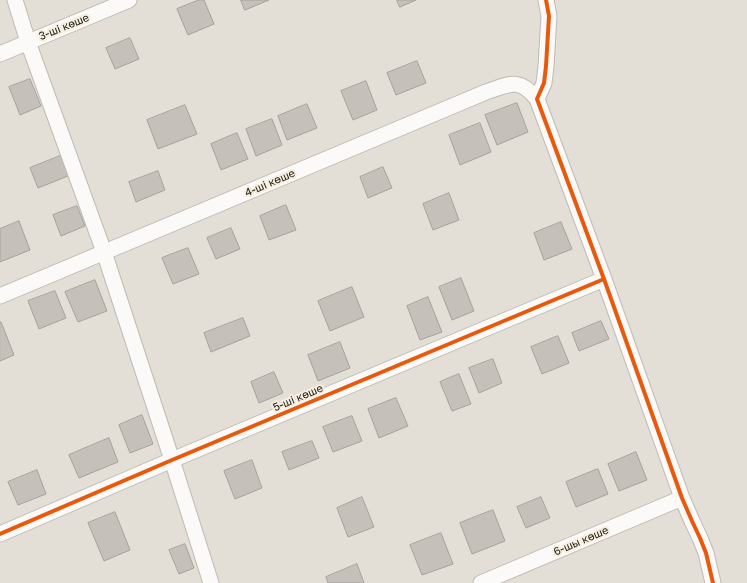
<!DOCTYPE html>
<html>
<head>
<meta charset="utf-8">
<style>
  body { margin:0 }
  canvas { display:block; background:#e3dfd7 }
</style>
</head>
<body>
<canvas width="747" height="583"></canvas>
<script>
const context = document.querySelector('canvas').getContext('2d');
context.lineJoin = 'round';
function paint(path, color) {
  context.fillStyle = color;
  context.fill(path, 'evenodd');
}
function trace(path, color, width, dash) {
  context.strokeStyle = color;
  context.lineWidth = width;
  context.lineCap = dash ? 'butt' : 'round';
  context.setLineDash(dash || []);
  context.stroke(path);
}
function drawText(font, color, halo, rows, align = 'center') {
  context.font = font + ' "Golos Text",sans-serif';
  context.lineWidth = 4;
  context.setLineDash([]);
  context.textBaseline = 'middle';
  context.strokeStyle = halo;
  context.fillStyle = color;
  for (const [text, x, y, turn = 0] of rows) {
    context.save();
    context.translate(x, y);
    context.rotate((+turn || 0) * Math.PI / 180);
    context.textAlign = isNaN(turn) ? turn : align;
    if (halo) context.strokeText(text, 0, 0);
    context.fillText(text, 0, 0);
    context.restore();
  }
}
const building = new Path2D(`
  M 199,0 L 204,0 L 214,24 L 188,35 L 177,9 Z
  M 241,0 L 269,0 L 245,10 Z
  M 397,0 L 416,0 L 400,7 Z
  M 130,38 L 139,59 L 115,69 L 106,48 Z
  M 417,61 L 426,83 L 396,95 L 387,73 Z
  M 30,79 L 41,106 L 20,115 L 9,87 Z
  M 366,81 L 377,110 L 353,120 L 341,91 Z
  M 517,103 L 528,132 L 497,145 L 485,115 Z
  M 307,104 L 317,128 L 287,140 L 278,116 Z
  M 185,105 L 197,134 L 158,149 L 147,120 Z
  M 272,119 L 282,145 L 256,156 L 246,129 Z
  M 480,123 L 491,152 L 460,165 L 449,135 Z
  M 237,133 L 248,159 L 221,170 L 211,144 Z
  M 65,154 L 73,174 L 38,188 L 30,168 Z
  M 383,167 L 392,188 L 368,198 L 360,177 Z
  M 158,171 L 165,190 L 136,202 L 129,182 Z
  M 449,193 L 459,220 L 433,230 L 423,204 Z
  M 286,205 L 296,230 L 269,240 L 260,216 Z
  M 77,206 L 85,226 L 61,236 L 53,215 Z
  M 19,221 L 30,250 L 0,262 L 0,229 Z
  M 561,222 L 572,249 L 544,260 L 534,233 Z
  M 231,228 L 240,249 L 216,259 L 207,238 Z
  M 188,248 L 199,274 L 173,284 L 162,258 Z
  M 461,278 L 474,311 L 452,320 L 439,287 Z
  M 95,280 L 107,311 L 78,322 L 65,292 Z
  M 352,287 L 364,317 L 330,331 L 318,301 Z
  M 55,291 L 66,318 L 39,329 L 28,301 Z
  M 428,297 L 442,332 L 420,340 L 407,306 Z
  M 243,318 L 250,336 L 211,352 L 204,333 Z
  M 601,321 L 609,339 L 579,351 L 572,333 Z
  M 0,322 L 1,322 L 14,355 L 0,361 Z
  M 558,336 L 569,363 L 542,374 L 531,347 Z
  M 340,342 L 350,368 L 318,381 L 308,355 Z
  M 493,359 L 502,383 L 479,393 L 469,368 Z
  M 274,372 L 283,393 L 259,403 L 251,382 Z
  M 459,374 L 471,404 L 452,411 L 440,382 Z
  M 396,398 L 408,426 L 379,438 L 368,409 Z
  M 142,415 L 153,444 L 130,453 L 119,425 Z
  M 352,416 L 362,441 L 333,452 L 323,427 Z
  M 109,438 L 118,462 L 79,478 L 69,455 Z
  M 312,441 L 319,458 L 289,470 L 282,452 Z
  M 636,452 L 647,480 L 619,491 L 608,464 Z
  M 252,460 L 262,488 L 235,499 L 224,471 Z
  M 598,469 L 608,494 L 576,507 L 566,482 Z
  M 37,470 L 46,494 L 18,505 L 8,482 Z
  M 362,497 L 374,527 L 348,537 L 337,508 Z
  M 541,497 L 550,518 L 526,528 L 517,507 Z
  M 493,510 L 505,541 L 472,554 L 460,523 Z
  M 115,512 L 130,550 L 104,561 L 88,523 Z
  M 441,533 L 453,564 L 422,575 L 410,545 Z
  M 185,544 L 194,568 L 179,574 L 169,550 Z
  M 357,564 L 364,583 L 328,583 L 326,577 Z`);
paint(building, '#c5c0ba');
trace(building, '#a5a19c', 1);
const minor = new Path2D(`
  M 15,0 L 28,42 L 104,252 L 172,460 L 211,583
  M 546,0 L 549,16 L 546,66 L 544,83 L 537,99 L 604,279 L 682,498 L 692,521 L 700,538 L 706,553 L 713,583
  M 0,54 L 129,0
  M 0,296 L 486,92 C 510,84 519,77 537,99
  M 0,534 L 172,460 L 604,279
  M 481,583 L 682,498`);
trace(minor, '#bfbbb4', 17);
trace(minor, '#fbfaf9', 15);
trace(new Path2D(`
  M 546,0 L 549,16 L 546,66 L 544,83 L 537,99 L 604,279 L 682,498 L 692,521 L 700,538 L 706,553 L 713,583
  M 0,534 L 172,460 L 604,279`), '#e8590c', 4);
drawText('11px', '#211e18', '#f6eede', [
  ["3-ші көше",64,27,-22],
  ["4-ші көше",270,183,-23],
  ["5-ші көше",298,398,-23],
  ["6-шы көше",581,541,-23]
]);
</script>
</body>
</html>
